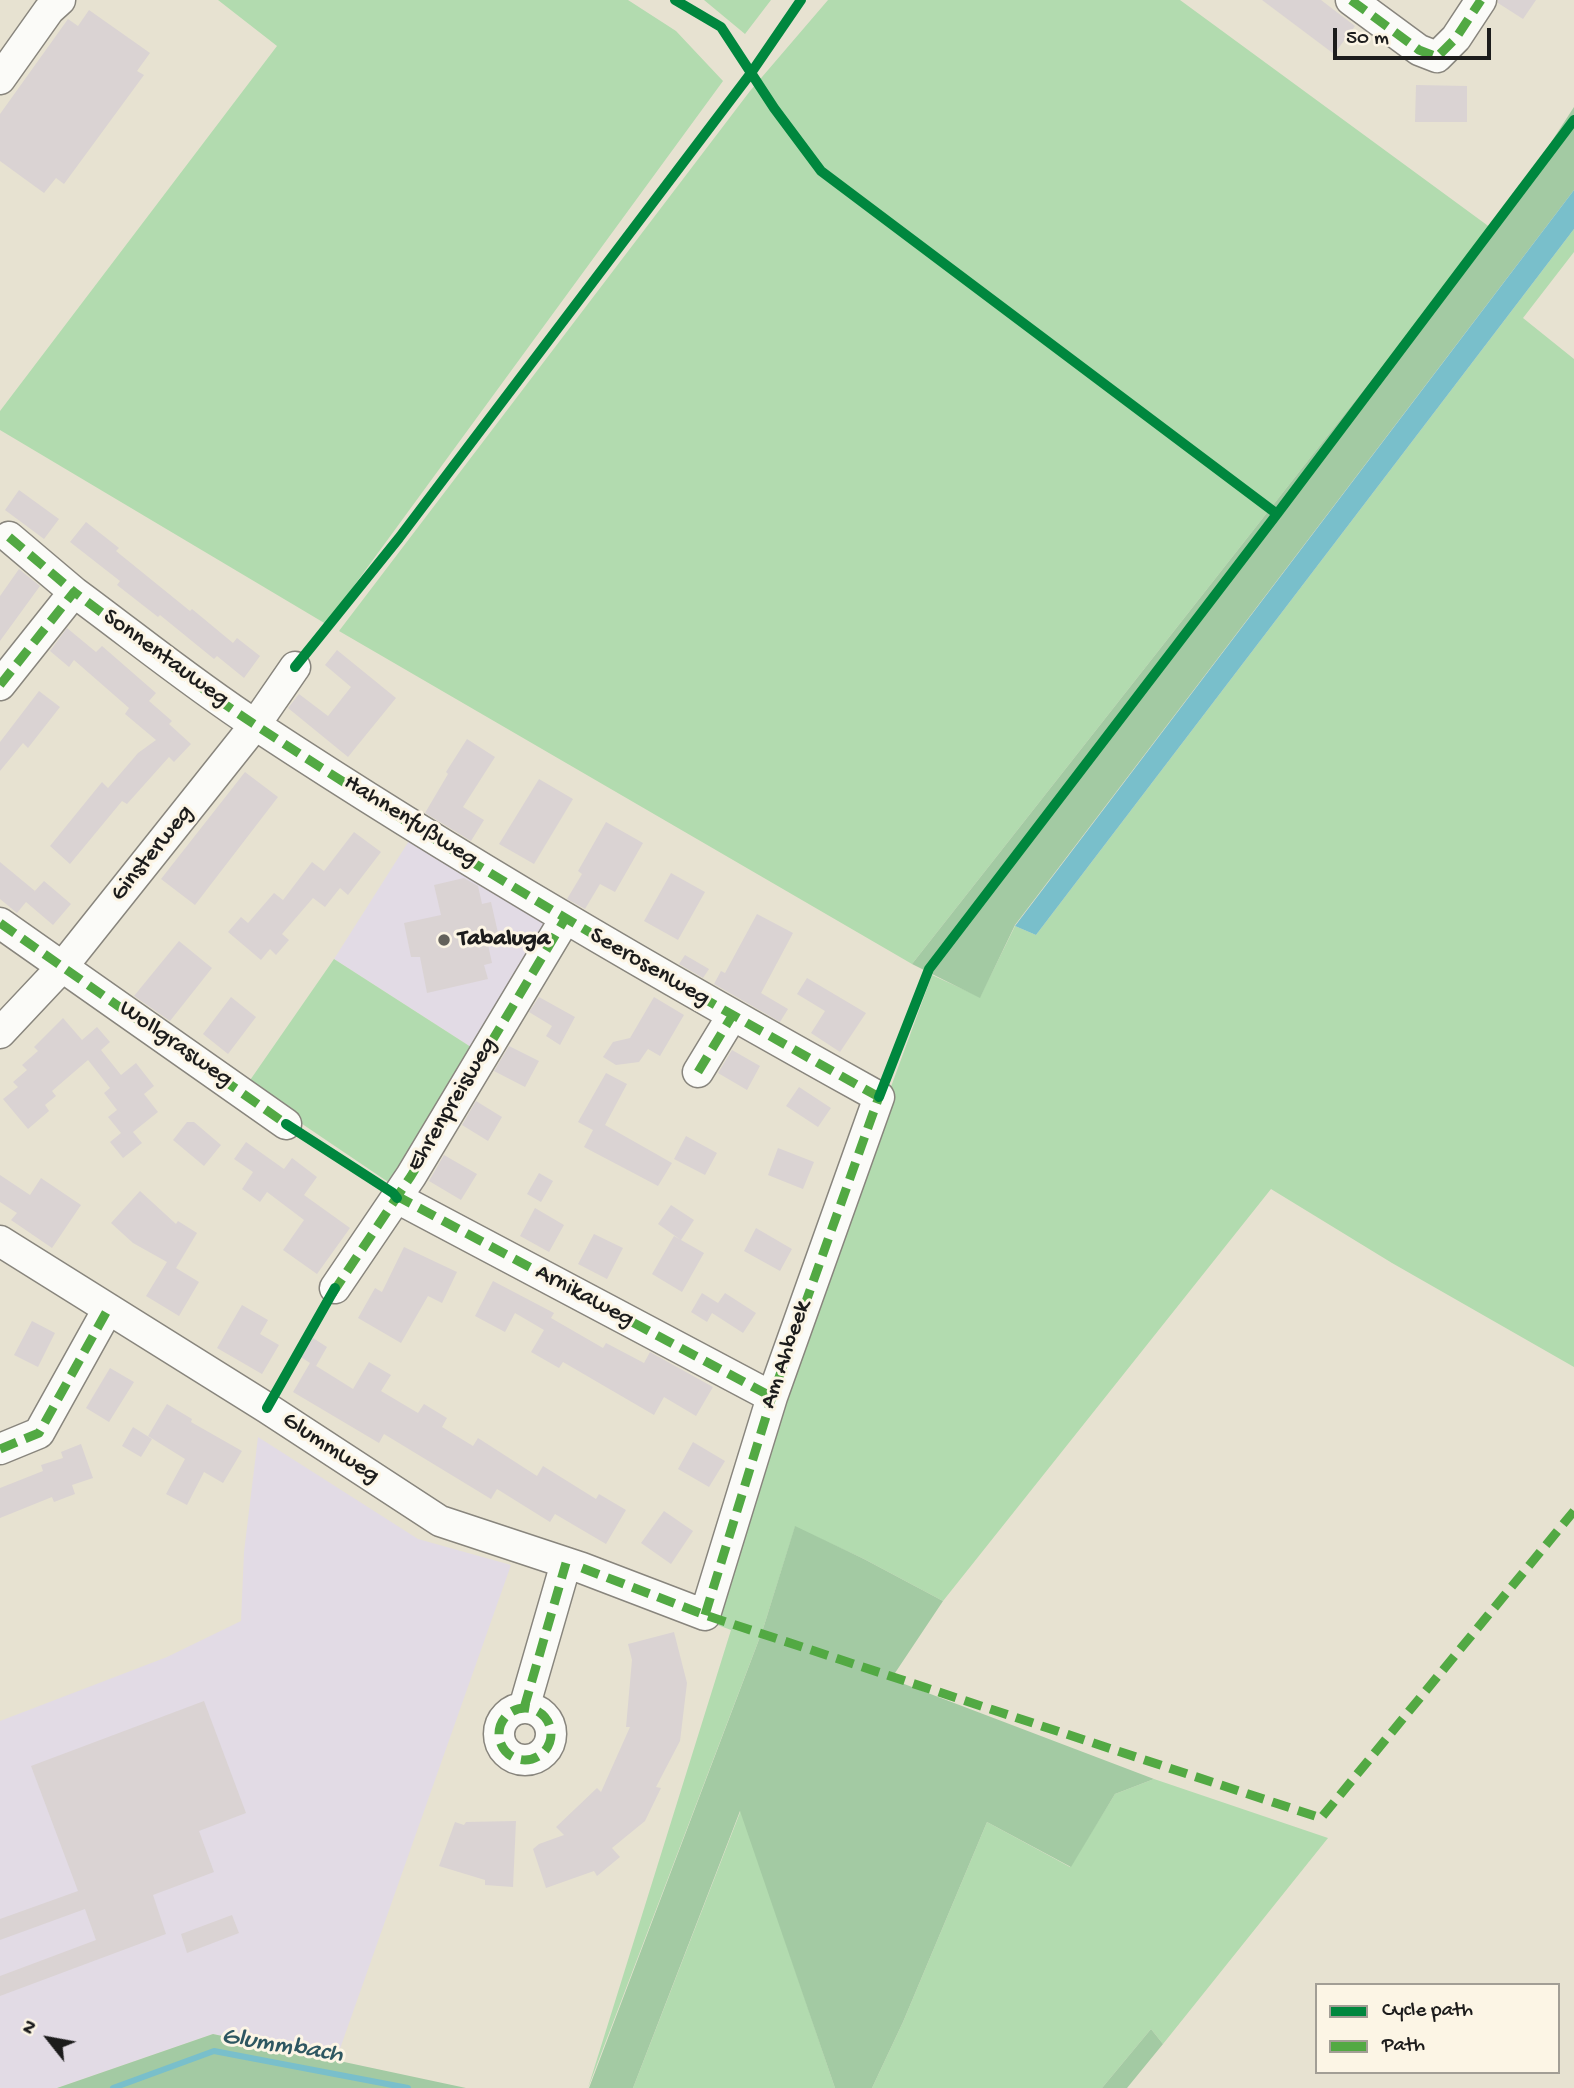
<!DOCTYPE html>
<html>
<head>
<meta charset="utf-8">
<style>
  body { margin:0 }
  #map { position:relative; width:1574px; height:2088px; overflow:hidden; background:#e7e2d1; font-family:"Gochi Hand",sans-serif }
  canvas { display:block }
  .legend { position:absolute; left:1315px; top:1983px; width:245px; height:91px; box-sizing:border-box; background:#fcf5e5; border:2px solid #a29e95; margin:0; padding:9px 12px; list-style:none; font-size:21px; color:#1c1c1c }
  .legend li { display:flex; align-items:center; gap:14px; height:35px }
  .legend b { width:35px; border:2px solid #a29e95 }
  .north { position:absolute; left:14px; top:2004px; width:70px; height:70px; -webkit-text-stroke:5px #fcf5e5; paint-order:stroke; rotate:301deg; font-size:19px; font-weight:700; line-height:28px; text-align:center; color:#1c1c1c }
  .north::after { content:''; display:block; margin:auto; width:24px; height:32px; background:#1c1c1c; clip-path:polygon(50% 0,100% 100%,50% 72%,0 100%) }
  .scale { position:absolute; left:1333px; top:28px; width:158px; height:32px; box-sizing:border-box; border:4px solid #1c1c1c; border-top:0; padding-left:9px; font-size:21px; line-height:24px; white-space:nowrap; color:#1c1c1c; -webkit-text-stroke:5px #fcf5e5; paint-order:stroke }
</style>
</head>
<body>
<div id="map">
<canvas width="1574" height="2088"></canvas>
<ul class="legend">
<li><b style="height:9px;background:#00873e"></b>Cycle path</li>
<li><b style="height:9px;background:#52a943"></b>Path</li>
</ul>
<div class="north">N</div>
<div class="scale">50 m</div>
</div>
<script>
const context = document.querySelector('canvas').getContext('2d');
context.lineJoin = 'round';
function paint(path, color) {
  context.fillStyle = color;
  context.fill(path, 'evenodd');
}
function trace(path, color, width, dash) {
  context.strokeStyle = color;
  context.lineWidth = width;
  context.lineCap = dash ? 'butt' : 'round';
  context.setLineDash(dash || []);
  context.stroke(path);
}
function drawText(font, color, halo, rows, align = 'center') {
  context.font = font + ' "Gochi Hand",sans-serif';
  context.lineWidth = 6;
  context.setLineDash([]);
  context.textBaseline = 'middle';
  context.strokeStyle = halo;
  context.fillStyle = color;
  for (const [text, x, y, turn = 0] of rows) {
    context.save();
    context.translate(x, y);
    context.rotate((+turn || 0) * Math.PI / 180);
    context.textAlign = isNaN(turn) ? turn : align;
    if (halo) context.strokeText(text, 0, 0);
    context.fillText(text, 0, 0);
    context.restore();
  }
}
paint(new Path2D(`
  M 414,833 L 554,921 L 474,1049 L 334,959 Z
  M 258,1437 L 418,1539 L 511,1565 L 336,2060 L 213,2034 L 57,2088 L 0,2088 L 0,1721 L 167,1657 L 241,1621 L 244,1552 Z`), '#e2dbe5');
paint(new Path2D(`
  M 218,0 L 628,0 L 676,31 L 723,81 L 326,624 L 0,430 L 0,411 L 277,46 Z
  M 704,0 L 771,0 L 745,34 Z
  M 828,0 L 1180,0 L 1491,228 L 912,964 L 339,631 L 750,91 Z
  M 1574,229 L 1574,252 L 1523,318 L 1574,359 L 1574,1367 L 1392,1263 L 1271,1189 L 943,1601 L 864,1559 L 795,1527 L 763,1629 L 588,2088 L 731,1630 L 707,1621 L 777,1397 L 932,975 L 980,997 L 1015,926 L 1036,935 Z
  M 334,959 L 474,1049 L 394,1186 L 246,1086 Z
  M 1154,1779 L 1328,1838 L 1163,2044 L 1151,2029 L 1102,2088 L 872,2088 L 903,2022 L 987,1822 L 1070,1867 L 1115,1794 Z
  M 741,1810 L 835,2088 L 633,2088 Z`), '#b2dbaf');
paint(new Path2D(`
  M 1574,107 L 1574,190 L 1015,925 L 980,998 L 912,964 L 1491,228 L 1522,187 Z
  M 795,1526 L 864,1559 L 943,1601 L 891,1679 L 1154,1779 L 1115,1794 L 1071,1867 L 987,1822 L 903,2022 L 872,2088 L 835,2088 L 740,1811 L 633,2088 L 589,2088 L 763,1629 Z
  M 1151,2029 L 1163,2044 L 1127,2088 L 1102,2088 Z
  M 213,2034 L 466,2088 L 57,2088 Z`), '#a3caa3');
paint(new Path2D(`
  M 1574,190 L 1574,229 L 1036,935 L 1015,926 Z`), '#79bfcb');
trace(new Path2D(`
  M 113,2088 L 214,2051 L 408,2088`), '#79bfcb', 6);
paint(new Path2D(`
  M 1262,0 L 1321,0 L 1355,26 L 1334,54 Z
  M 1498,0 L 1536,0 L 1523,19 L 1498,3 Z
  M 89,10 L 150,53 L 137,71 L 144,75 L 64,184 L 56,178 L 44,193 L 0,161 L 0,114 L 68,19 L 78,26 Z
  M 1416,85 L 1467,86 L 1467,122 L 1415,122 Z
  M 19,490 L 59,519 L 44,539 L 5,510 Z
  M 86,522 L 119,548 L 116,551 L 190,611 L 192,609 L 233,643 L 237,638 L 260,656 L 244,678 L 217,656 L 214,659 L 160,615 L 158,617 L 117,585 L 120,581 L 70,542 Z
  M 19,569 L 40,586 L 0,641 L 0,596 Z
  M 67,628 L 96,652 L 102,646 L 156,693 L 149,701 L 172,721 L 169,724 L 191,744 L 174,762 L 169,757 L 127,804 L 122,801 L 70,864 L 50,846 L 102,782 L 108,788 L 138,753 L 156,740 L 125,714 L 129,708 L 74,660 L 69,667 L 50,651 Z
  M 337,650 L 396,698 L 348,757 L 288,708 L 299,694 L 328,716 L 351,687 L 325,665 Z
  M 39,691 L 60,707 L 28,748 L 23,743 L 0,771 L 0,742 Z
  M 467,739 L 495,757 L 463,807 L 484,820 L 471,841 L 425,813 L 448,774 L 446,772 Z
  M 245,772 L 278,797 L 195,905 L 161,879 Z
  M 539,779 L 573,799 L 534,864 L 499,844 Z
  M 606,822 L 643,843 L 615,892 L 600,884 L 585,909 L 567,899 L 582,874 L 578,871 Z
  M 354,832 L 381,852 L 348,895 L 340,888 L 325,907 L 313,898 L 282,934 L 289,940 L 276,955 L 270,949 L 261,960 L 228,932 L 241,917 L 248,923 L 274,893 L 283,900 L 312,862 L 324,871 Z
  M 0,862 L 35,891 L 33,893 L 44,881 L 71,904 L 53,925 L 26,902 L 17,913 L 0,899 Z
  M 671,873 L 705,892 L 678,940 L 644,921 Z
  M 464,878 L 478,886 L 482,904 L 491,902 L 498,933 L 486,936 L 492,963 L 484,965 L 488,979 L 427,993 L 420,957 L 411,957 L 404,923 L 441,915 L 434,885 Z
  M 757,914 L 793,933 L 761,993 L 788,1009 L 780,1022 L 714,984 L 721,971 L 725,973 Z
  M 179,941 L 212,968 L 170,1021 L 134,996 Z
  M 685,955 L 709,969 L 703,978 L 679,964 Z
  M 807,978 L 866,1013 L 840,1052 L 811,1033 L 825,1011 L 797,994 Z
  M 231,997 L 256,1017 L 228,1054 L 203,1034 Z
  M 539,997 L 575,1017 L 560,1045 L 546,1036 L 552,1026 L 529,1012 Z
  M 654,997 L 684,1015 L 660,1056 L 648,1049 L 639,1062 L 616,1065 L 603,1057 L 613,1042 L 630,1038 Z
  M 63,1018 L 82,1040 L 97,1027 L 110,1042 L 101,1050 L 121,1075 L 136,1063 L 154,1086 L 144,1094 L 158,1112 L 133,1132 L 142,1143 L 123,1158 L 110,1142 L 121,1133 L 108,1117 L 117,1110 L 104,1093 L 110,1088 L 88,1060 L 52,1091 L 56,1096 L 45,1105 L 49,1111 L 28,1129 L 3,1099 L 18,1087 L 13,1082 L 27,1070 L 22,1065 L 38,1051 L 34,1047 Z
  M 509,1046 L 539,1061 L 525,1087 L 494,1071 Z
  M 732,1050 L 760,1066 L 747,1090 L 718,1073 Z
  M 606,1073 L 627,1084 L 605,1125 L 672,1163 L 658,1186 L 584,1147 L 593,1130 L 578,1122 Z
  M 799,1087 L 831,1108 L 818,1127 L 786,1106 Z
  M 476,1101 L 502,1117 L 488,1141 L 462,1125 Z
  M 187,1122 L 194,1122 L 221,1145 L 204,1166 L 173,1140 Z
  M 686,1136 L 717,1153 L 705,1175 L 674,1159 Z
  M 246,1142 L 284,1169 L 292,1158 L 317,1177 L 304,1195 L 350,1228 L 317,1274 L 283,1250 L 304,1220 L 267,1192 L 260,1202 L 242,1189 L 253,1172 L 234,1159 Z
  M 778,1148 L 814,1162 L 803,1189 L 768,1175 Z
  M 444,1155 L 477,1174 L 461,1200 L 429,1181 Z
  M 539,1173 L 553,1181 L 541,1202 L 527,1194 Z
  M 0,1175 L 30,1195 L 41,1178 L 81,1205 L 52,1248 L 11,1220 L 17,1213 L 0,1202 Z
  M 140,1191 L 176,1224 L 178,1221 L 197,1233 L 176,1268 L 199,1282 L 179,1316 L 146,1296 L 167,1262 L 133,1243 L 111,1223 Z
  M 671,1205 L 694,1220 L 681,1240 L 658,1224 Z
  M 535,1208 L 564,1225 L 549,1252 L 520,1236 Z
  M 756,1228 L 792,1249 L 780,1271 L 744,1251 Z
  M 594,1234 L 623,1248 L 607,1279 L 578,1264 Z
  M 674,1236 L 704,1253 L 682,1292 L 652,1274 Z
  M 404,1247 L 457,1272 L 442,1303 L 428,1296 L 401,1343 L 358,1318 L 375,1288 L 382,1292 Z
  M 493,1281 L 554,1313 L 551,1318 L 603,1348 L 606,1343 L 644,1363 L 650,1352 L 713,1387 L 696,1416 L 664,1397 L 654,1415 L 563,1362 L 559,1368 L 531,1352 L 544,1330 L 515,1313 L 505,1332 L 475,1316 Z
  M 702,1293 L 718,1303 L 725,1293 L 756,1313 L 743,1333 L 712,1313 L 707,1322 L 691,1312 Z
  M 242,1305 L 268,1320 L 260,1334 L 279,1345 L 262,1374 L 217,1348 Z
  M 32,1321 L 55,1333 L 38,1367 L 14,1355 Z
  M 313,1338 L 327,1347 L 316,1366 L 313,1364 L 353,1389 L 369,1362 L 391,1375 L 381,1391 L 418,1413 L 424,1404 L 447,1418 L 442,1427 L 473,1446 L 478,1438 L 537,1476 L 543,1466 L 596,1499 L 599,1494 L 626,1510 L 606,1544 L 555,1514 L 550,1522 L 497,1489 L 491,1499 L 384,1434 L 379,1443 L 293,1392 L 310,1363 L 301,1357 Z
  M 110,1368 L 134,1382 L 109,1422 L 86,1408 Z
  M 167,1404 L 192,1419 L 191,1422 L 242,1451 L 223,1483 L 204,1472 L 187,1505 L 166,1494 L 185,1459 L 148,1436 Z
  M 133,1427 L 152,1439 L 141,1457 L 122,1446 Z
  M 693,1442 L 725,1461 L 709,1487 L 678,1469 Z
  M 81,1444 L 93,1478 L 72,1485 L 75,1494 L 54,1502 L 52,1497 L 0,1518 L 0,1488 L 43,1471 L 41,1465 L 63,1458 L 61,1452 Z
  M 664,1511 L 693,1531 L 671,1564 L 641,1543 Z
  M 674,1632 L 687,1683 L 680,1741 L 656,1787 L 661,1788 L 645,1821 L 612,1848 L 620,1857 L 597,1876 L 594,1871 L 546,1888 L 533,1849 L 539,1844 L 564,1835 L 556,1827 L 597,1788 L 601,1792 L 630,1727 L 626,1727 L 632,1660 L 628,1644 Z
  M 204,1701 L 246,1813 L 199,1831 L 214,1872 L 153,1895 L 166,1934 L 0,1996 L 0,1976 L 96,1940 L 85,1909 L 0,1940 L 0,1919 L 78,1891 L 31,1766 Z
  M 516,1821 L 513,1887 L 485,1885 L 485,1880 L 439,1866 L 455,1822 L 464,1825 L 466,1822 Z
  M 232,1915 L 239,1933 L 187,1953 L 181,1934 Z`), '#dad3d3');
const minor = new Path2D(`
  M 1351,0 L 1419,50 L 1437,57 L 1456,38 L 1481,0
  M 0,79 L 49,10 L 60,0
  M 9,537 L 74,592
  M 0,685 L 74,592 C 135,637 194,685 257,726 C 459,859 668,980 879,1097 L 772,1397 L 705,1615 L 582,1568 L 440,1521 L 267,1408 L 0,1241
  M 0,923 L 286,1124
  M 0,1033 L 63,966 L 255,725 L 295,667
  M 698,1072 L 732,1016
  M 397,1198 L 772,1397
  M 335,1288 L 411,1176 L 565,919
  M 0,1449 L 39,1433 L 108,1309
  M499 1734a26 26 0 1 1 52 0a26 26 0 1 1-52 0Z
  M 524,1708 L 566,1563`);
trace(minor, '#88857d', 33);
trace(minor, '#fbfbf8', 30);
trace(new Path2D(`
  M 1351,0 L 1419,50 L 1437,57 L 1456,38 L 1481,0
  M 9,537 L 74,592
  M 0,685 L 74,592 C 135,637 194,685 257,726 C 459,859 668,980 879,1097
  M 0,923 L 289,1126
  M 698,1072 L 732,1016
  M 395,1195 L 772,1397
  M 332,1294 L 411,1176 L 565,919
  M 0,1449 L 39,1433 L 108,1309
  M 582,1568 L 705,1615 L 1321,1818 L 1574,1511
  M 705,1615 L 772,1397 L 881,1091
  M499 1734a26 26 0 1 1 52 0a26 26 0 1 1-52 0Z
  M 524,1708 L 566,1563`), '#52a943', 9, [18, 9]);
trace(new Path2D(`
  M 675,0 L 721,27 L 774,108 L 821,171 L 1277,514
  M 295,667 L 399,538 L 751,73 L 801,0
  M 879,1097 L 929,969 L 1277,514 L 1574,120
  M 286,1124 L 393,1193 L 397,1198
  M 267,1408 L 335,1288`), '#00873e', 10);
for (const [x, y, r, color] of [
  [444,940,7,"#63615b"]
]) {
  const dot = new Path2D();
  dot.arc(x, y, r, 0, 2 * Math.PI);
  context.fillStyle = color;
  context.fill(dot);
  trace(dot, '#fcf5e5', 2.5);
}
drawText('24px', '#1c1c1c', '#fcf5e5', [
  ["Sonnentauweg",165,659,36],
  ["Hahnenfußweg",410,822,32],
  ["Ginsterweg",153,854,-51],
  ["Seerosenweg",649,968,30],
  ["Wollgrasweg",175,1045,35],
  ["Ehrenpreisweg",453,1105,-59],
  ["Arnikaweg",584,1297,28],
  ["Am Ahbeek",787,1355,-71],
  ["Glummweg",330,1449,33]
]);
drawText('bold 24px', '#1c1c1c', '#fcf5e5', [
  ["Tabaluga",458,940]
], 'left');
drawText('italic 26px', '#2e5761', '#fcf5e5', [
  ["Glummbach",282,2047,9]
]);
</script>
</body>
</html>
